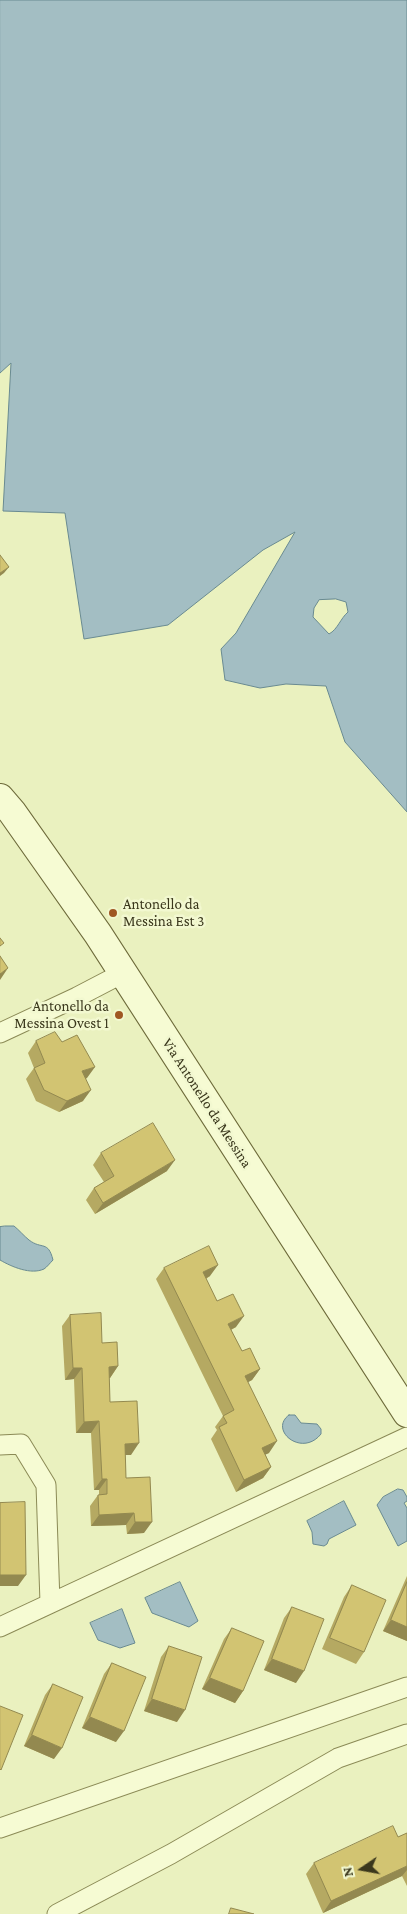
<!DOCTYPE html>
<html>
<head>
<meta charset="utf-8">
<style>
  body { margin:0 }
  #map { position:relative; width:407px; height:1914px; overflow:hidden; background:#eaf1bf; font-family:"Crimson Pro",serif }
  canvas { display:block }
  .north { position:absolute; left:337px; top:1844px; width:50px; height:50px; -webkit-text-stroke:4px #f2f8d0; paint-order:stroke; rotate:258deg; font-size:14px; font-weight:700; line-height:20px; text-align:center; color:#3a371c }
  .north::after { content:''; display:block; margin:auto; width:18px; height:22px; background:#3a371c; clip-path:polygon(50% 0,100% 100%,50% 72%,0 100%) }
</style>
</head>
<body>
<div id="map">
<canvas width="407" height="1914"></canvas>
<div class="north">N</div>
</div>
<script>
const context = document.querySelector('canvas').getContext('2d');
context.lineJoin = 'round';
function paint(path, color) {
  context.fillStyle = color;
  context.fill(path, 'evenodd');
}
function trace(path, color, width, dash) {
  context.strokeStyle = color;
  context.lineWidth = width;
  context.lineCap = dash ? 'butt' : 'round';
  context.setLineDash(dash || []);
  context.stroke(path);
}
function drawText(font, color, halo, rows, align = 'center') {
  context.font = font + ' "Crimson Pro",serif';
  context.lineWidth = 5;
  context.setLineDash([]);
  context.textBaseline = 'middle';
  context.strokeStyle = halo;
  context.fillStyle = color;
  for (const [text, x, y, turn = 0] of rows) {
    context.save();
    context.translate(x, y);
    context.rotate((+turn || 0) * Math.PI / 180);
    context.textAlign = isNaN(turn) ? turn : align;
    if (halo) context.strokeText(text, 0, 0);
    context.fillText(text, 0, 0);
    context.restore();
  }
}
const water = new Path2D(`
  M 0,0 L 407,0 L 407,812 L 345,742 L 326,686 L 286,684 L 260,688 L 225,680 L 221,649 L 236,633 L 295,532 L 263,550 L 168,625 L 84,639 L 65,513 L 3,511 L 11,363 L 0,373 ZM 336,599 L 346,602 L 348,612 C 340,619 338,629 329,634 L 313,617 L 314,608 L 319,600 Z
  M 5,1226 L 14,1226 C 19,1230 24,1236 29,1240 C 42,1250 48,1240 53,1260 C 50,1263 47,1267 44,1269 C 31,1275 12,1267 0,1260 L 0,1227 Z
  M 289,1415 L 295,1415 L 301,1423 L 317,1424 L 321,1429 L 321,1434 C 302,1458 268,1430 289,1415 Z
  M 398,1489 L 403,1490 L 407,1497 L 407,1501 L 404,1503 L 407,1508 L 407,1541 L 398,1546 L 377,1505 L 383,1497 Z
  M 344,1501 L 356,1525 L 329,1539 L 327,1544 L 324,1546 L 313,1544 L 312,1532 L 307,1521 Z
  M 180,1582 L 198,1621 L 189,1627 L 152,1613 L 145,1598 Z
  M 122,1609 L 135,1643 L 120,1648 L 98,1640 L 90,1623 Z`);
paint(water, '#a3bec3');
trace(water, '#698a91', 1);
const lane = new Path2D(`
  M 0,1033 L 77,997 L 123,973
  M 0,1445 L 21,1444 L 46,1485 L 50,1603
  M 0,1627 L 407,1437
  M 0,1828 L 407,1687
  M 57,1914 L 171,1854 L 338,1758 L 407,1734`);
const secondary = new Path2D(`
  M 0,798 L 12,812 L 98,934 L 407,1413`);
trace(lane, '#8b8a56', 21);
trace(secondary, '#6d6a3a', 30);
trace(lane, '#f6fbd3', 19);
trace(secondary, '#f6fbd3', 28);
paint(new Path2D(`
  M 36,1041 L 87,1078 L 85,1079 L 83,1101 L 59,1112 L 36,1101 L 26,1079 L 34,1068 L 28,1053 Z
  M 101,1153 L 167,1171 L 95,1214 L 86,1200 L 94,1188 L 104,1182 L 93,1165 Z
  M 164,1268 L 210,1276 L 206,1279 L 217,1301 L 236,1327 L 231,1330 L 242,1351 L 260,1369 L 252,1380 L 248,1382 L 269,1453 L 265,1454 L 271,1467 L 263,1478 L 236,1492 L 211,1439 L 217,1430 L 215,1427 L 223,1416 L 156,1279 Z
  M 70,1315 L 102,1343 L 118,1366 L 110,1378 L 109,1378 L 110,1402 L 131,1455 L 125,1455 L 126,1478 L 144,1533 L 127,1534 L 126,1525 L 91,1526 L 90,1506 L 98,1495 L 99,1495 L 99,1490 L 94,1490 L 91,1433 L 76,1433 L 74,1379 L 65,1380 L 62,1326 Z
  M 407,1576 L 407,1641 L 383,1631 Z
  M 352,1585 L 364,1652 L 356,1664 L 322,1649 L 344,1597 Z
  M 292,1607 L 296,1683 L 264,1670 L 284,1618 Z
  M 232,1628 L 243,1691 L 235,1703 L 202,1689 L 224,1639 Z
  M 169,1646 L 177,1722 L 144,1711 L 161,1657 Z
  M 112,1663 L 116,1742 L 82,1728 L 104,1674 Z
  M 53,1684 L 54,1759 L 24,1746 L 45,1695 Z
  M 407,1833 L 407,1886 L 402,1876 L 323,1913 L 306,1874 L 314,1863 L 398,1837 Z`), '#b5a962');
paint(new Path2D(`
  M 9,567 L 4,573 L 0,576 L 0,573 Z
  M 8,968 L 0,980 L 0,974 Z
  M 95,1067 L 87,1078 L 74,1083 L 82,1071 Z
  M 91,1090 L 83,1101 L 59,1112 L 67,1101 Z
  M 175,1160 L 167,1171 L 95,1214 L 103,1203 Z
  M 218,1265 L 210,1276 L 195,1284 L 203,1272 Z
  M 244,1316 L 236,1327 L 220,1335 L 228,1324 Z
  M 118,1366 L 110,1378 L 101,1378 L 109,1367 Z
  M 73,1368 L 82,1368 L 74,1379 L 65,1380 Z
  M 260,1369 L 252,1380 L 237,1388 L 245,1376 Z
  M 99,1421 L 91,1433 L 76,1433 L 84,1422 Z
  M 277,1441 L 269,1453 L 254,1460 L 262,1448 Z
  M 139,1443 L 131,1455 L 117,1455 L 125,1444 Z
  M 271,1467 L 263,1478 L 236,1492 L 244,1480 Z
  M 102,1479 L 107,1479 L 99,1490 L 94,1490 Z
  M 134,1513 L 126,1525 L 91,1526 L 99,1515 Z
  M 135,1522 L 152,1522 L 144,1533 L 127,1534 Z
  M 0,1575 L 26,1575 L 18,1586 L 0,1586 Z
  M 391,1620 L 407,1627 L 407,1641 L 383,1631 Z
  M 272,1659 L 304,1671 L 296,1683 L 264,1670 Z
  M 210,1678 L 243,1691 L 235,1703 L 202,1689 Z
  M 152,1699 L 185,1710 L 177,1722 L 144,1711 Z
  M 90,1717 L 124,1731 L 116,1742 L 82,1728 Z
  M 32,1735 L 62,1748 L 54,1759 L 24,1746 Z
  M 407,1866 L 407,1870 L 402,1876 L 323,1913 L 331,1901 Z`), '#938950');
const building = new Path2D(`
  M 0,555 L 9,567 L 0,573 Z
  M 0,938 L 4,943 L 0,946 Z
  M 0,956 L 8,968 L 0,974 Z
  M 55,1032 L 62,1042 L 77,1035 L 95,1067 L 82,1071 L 91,1090 L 67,1101 L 44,1090 L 34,1068 L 45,1063 L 36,1041 Z
  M 153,1123 L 175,1160 L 103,1203 L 94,1188 L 114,1176 L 101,1153 Z
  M 209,1246 L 218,1265 L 203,1272 L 217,1301 L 233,1294 L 244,1316 L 228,1324 L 242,1351 L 250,1348 L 260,1369 L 245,1376 L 277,1441 L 262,1448 L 271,1467 L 244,1480 L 219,1427 L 227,1423 L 223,1416 L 234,1410 L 164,1268 Z
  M 101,1313 L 102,1343 L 117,1342 L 118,1366 L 109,1367 L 110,1402 L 137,1401 L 139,1443 L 125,1444 L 126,1478 L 150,1477 L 152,1522 L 135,1522 L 134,1513 L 99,1515 L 98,1495 L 107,1494 L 107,1479 L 102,1479 L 99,1421 L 84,1422 L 82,1368 L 73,1368 L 70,1315 Z
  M 25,1502 L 26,1575 L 0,1575 L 0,1503 Z
  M 407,1582 L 407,1627 L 391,1620 Z
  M 352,1585 L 386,1600 L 364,1652 L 330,1638 Z
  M 292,1607 L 324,1619 L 304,1671 L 272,1659 Z
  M 232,1628 L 264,1641 L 243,1691 L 210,1678 Z
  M 169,1646 L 202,1657 L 185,1710 L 152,1699 Z
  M 112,1663 L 146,1677 L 124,1731 L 90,1717 Z
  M 53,1684 L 83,1697 L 62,1748 L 32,1735 Z
  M 0,1706 L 23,1715 L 1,1770 L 0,1769 Z
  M 393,1826 L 398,1837 L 407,1833 L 407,1866 L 331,1901 L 314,1863 Z
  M 231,1908 L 254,1914 L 229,1914 Z`);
paint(building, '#d2c472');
trace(building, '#938950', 1);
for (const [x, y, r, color] of [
  [113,913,5,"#9f5722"],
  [119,1015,5,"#9f5722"]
]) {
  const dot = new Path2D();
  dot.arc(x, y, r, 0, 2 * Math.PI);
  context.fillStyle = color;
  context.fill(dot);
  trace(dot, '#f2f8d0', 2);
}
drawText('15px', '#3a371c', '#f2f8d0', [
  ["Antonello da",123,904],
  ["Messina Est 3",123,921],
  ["Antonello da",109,1006,"right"],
  ["Messina Ovest 1",109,1023,"right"]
], 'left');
drawText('15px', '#3a371c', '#f2f8d0', [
  ["Via Antonello da Messina",207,1103,57]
]);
</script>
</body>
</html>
